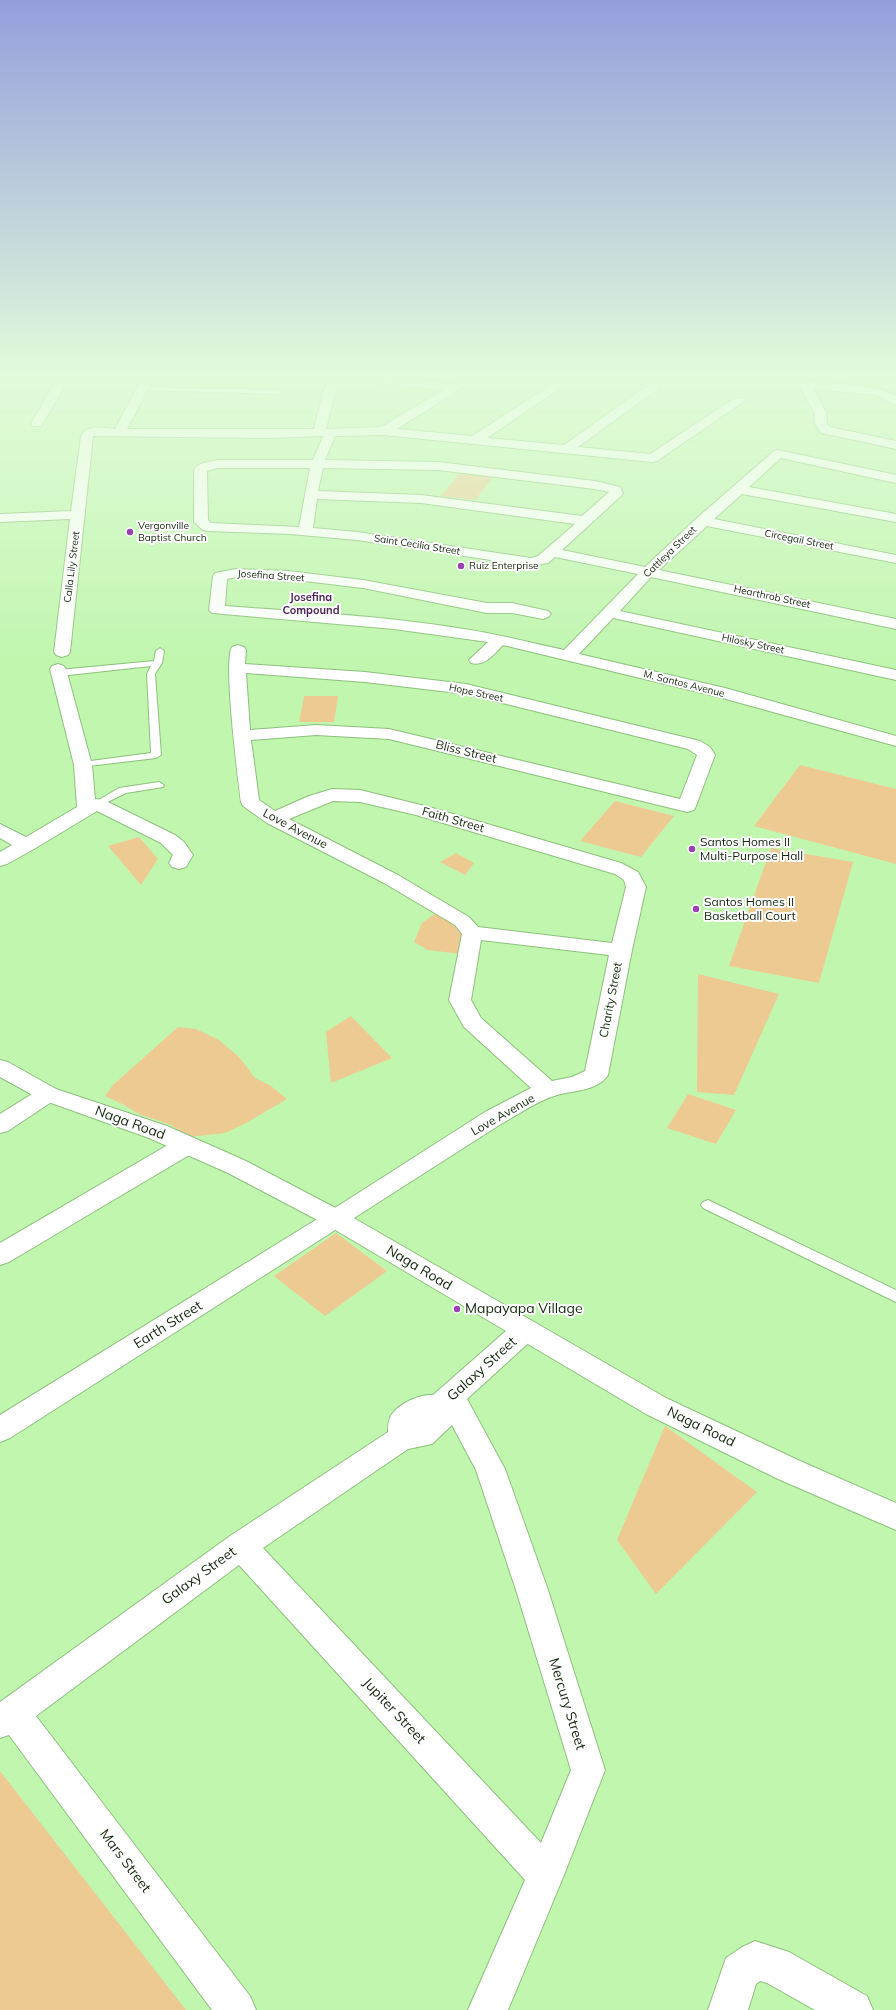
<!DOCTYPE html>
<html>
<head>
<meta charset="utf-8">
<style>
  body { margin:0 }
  canvas { display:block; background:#c1f6af }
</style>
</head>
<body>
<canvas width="896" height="2010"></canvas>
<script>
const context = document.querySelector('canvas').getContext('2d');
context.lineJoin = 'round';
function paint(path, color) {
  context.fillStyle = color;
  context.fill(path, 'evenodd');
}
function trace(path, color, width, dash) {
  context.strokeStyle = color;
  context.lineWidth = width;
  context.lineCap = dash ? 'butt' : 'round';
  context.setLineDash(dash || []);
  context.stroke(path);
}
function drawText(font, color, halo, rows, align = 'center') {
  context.font = font + ' Mulish,sans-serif';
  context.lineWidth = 4;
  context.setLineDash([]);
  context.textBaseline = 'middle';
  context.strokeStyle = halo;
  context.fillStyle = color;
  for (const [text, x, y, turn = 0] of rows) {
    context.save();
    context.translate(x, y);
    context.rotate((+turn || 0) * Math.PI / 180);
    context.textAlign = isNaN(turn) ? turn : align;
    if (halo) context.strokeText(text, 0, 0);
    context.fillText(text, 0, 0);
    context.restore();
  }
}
paint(new Path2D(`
  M 460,473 L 493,477 L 475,500 L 441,496 Z
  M 304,696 L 338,696 L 334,722 L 299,722 Z
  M 800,765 L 896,789 L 896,864 L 754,826 Z
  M 615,801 L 674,816 L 641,857 L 580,841 Z
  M 139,837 L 158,859 L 141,885 L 108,846 Z
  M 771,848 L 853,862 L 819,983 L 729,966 Z
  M 456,853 L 474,863 L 465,875 L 440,862 Z
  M 439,911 L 462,925 L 466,948 L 460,954 L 428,950 L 414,942 L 422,923 Z
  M 698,974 L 779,994 L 734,1095 L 697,1092 Z
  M 351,1016 L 392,1058 L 331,1083 L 326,1032 Z
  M 178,1027 L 196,1029 L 219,1040 L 239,1057 L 255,1078 L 271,1086 L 287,1099 L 246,1123 L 225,1133 L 189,1137 L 171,1125 L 139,1114 L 122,1104 L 105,1096 L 113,1085 Z
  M 688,1094 L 736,1110 L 716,1144 L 667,1128 Z
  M 336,1233 L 387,1271 L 325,1316 L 274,1276 Z
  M 665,1426 L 757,1492 L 656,1594 L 617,1540 Z
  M 0,1771 L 186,2010 L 0,2010 Z`), '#eeca93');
const lane = new Path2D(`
  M 141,387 L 281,390 L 284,392 L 281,394 L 139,390 L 138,389 Z
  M 160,648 L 164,651 L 162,663 L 155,674 L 161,755 L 156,758 L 80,767 L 78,765 L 83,762 L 151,753 L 147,674 L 151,666 L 59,676 L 55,673 L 59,670 L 154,661 L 156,651 Z
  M 159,782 L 164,785 L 163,787 L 126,793 L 97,807 L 92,804 L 119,788 Z
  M 708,1200 L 896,1290 L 896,1302 L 703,1208 L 701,1205 L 703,1202 Z`);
const street = new Path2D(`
  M 58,378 L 70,378 L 41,426 L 33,426 L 31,423 Z
  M 142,378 L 154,378 L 127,429 L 314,429 L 323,392 L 329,378 L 341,378 L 335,392 L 326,429 L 381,427 L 443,390 L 355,381 L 349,378 L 388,378 L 453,384 L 464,378 L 478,378 L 397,429 L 472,436 L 561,378 L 575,378 L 487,438 L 564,445 L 647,386 L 630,380 L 628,378 C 641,378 652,376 660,387 L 658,389 L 578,447 L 650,454 L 735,398 L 743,398 L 745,400 L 743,402 L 657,461 L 652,462 L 384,435 L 335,436 L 325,460 L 438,462 L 595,481 L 620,487 L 623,493 L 621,496 L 562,550 L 645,567 L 697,518 L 774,451 L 778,450 L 896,475 L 896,483 L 781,458 L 749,487 L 896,514 L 896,522 L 742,494 L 714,519 L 896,555 L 896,563 L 707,526 L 659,570 L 896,619 L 896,629 L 651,577 L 620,611 L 896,670 L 896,680 L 613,618 L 579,654 L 725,688 L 896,736 L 896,746 L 715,696 L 503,645 C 494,654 485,667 471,663 L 469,660 L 488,642 L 394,629 L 212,613 L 209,610 L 213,576 L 215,573 L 236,569 L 288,571 L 363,580 L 487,603 L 512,603 L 548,611 L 551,614 L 548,617 L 543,619 L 512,613 L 487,613 L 363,588 L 288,579 L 236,577 L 227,579 L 225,606 C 305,612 385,616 464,629 C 498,634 531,643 564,650 L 638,574 L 555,557 L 548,563 L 531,566 L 357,540 L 290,534 L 208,531 L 203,530 L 194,522 L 194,470 C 199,462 208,462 217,460 L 313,460 L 323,436 L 268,438 L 93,436 L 70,652 L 68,655 L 62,657 L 56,655 L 54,652 L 70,519 L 0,522 L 0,514 L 71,511 L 81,436 C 87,424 103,428 115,429 ZM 217,468 L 310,468 L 299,527 L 211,523 L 208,520 L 207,471 ZM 323,468 L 438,470 L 595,489 L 609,492 L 582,516 L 421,495 L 318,491 ZM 317,499 L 421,503 L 575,524 L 538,556 L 531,558 L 357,532 L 313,528 Z
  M 785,378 L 800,378 L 808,382 C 834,384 873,383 896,396 L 896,405 L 876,395 L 813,389 L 826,412 L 827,424 L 830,427 L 896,441 L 896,449 L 822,433 L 815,425 L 814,412 L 800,387 Z
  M 238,645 L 244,647 L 246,650 L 245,664 L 365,672 L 466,684 L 700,741 L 710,747 L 715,755 L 696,806 L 694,810 L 687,812 L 389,739 L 316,735 L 251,740 L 259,800 L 275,811 L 309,796 L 332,789 L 360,790 L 429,807 L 621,863 L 638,872 L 646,887 L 632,950 L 608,1075 C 597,1092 571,1090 554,1096 C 539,1100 516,1116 501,1124 L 10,1438 L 0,1442 L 0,1415 L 327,1213 L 485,1112 L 531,1088 L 464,1027 L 449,1000 L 462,934 L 455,925 L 384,883 L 267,823 L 243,806 L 241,802 C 238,778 223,661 232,647 ZM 246,673 L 365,682 L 466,694 L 688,749 L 697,755 L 680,799 L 389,729 L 316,725 L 250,730 ZM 333,801 L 360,802 L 416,815 L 615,874 L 624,880 L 626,887 L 612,943 L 478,927 L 469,917 L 398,875 L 289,819 ZM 481,940 L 609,955 L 585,1071 L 572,1077 L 552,1081 L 481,1018 L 471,1000 Z
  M 58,664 L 64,666 L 66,669 L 92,765 L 95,799 L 104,800 L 175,835 L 184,842 L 193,855 L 186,867 L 179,869 L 172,867 L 169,863 L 173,855 L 161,843 L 97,811 L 34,849 L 7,864 L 0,866 L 0,852 L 12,845 L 0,838 L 0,824 L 26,837 L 77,807 L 74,765 L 50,669 L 52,666 Z
  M 48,1086 L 56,1089 L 60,1094 L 56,1099 L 8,1131 L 0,1133 L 0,1114 L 40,1089 Z
  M 187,1137 L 196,1139 L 199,1145 L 196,1151 L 9,1262 L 0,1265 L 0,1243 L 178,1139 Z
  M 525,1319 L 535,1323 L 539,1330 L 535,1337 L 467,1399 L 505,1469 L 548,1590 L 605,1770 L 564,1875 L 508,2010 L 468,2010 L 525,1880 L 239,1565 L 36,1716 L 250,1996 L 256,2010 L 212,2010 L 9,1735 L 0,1738 L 0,1702 L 230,1536 L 388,1432 C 388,1426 388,1420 392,1414 C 400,1403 420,1394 433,1395 L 515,1323 ZM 452,1425 L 476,1470 L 516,1590 L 571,1770 L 541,1843 L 263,1548 L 408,1449 L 432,1444 Z
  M 755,1941 L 789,1952 L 867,1996 L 873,2010 L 815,2010 L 767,1983 L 760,1981 L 756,1984 L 748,2010 L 708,2010 L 726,1958 L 742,1947 Z`);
const secondary = new Path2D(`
  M 0,1060 L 8,1062 L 56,1089 L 167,1126 L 246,1161 L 345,1213 L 666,1398 L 800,1461 L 896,1503 L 896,1530 L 778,1479 L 646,1414 L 327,1225 L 228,1173 L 149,1138 L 40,1099 L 0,1077 Z`);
trace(lane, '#8dc07c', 2);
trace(street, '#8dc07c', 2);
trace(secondary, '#8dc07c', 2);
paint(lane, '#fff');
paint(street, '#fff');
paint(secondary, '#fff');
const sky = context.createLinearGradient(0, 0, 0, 659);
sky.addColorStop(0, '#959edc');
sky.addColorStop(0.57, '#e3fbdb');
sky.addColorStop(1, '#e3fbdb00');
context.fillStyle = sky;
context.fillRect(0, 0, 896, 659);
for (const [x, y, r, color] of [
  [130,532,4,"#9742b0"],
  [461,566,4,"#9742b0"],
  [692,849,4,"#9742b0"],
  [696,909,4,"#9742b0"],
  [457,1309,4,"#9742b0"]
]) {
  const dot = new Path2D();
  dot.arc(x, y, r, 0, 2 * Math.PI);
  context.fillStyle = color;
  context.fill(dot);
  trace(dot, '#fff', 1.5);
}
drawText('10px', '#14280d', '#fff', [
  ["Vergonville",138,526],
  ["Baptist Church",138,538],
  ["Ruiz Enterprise",469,566]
], 'left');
drawText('10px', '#14280d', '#fff', [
  ["Circegail Street",799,540,11],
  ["Saint Cecilia Street",417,545,9],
  ["Cattleya Street",670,552,-44],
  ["Calla Lily Street",72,567,-83],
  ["Josefina Street",271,576,4],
  ["Hearthrob Street",772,597,12],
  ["Hilosky Street",753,644,12],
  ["M. Santos Avenue",684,684,14],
  ["Hope Street",476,693,12]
]);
drawText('bold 11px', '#4e255a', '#fff', [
  ["Josefina",311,598],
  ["Compound",311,611]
]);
drawText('12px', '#14280d', '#fff', [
  ["Bliss Street",466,752,14],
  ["Faith Street",453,820,16],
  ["Love Avenue",295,829,28],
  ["Charity Street",611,1000,-79],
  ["Love Avenue",503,1115,-30]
]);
drawText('12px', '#14280d', '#fff', [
  ["Santos Homes II",700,842],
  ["Multi-Purpose Hall",700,856],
  ["Santos Homes II",704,902],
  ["Basketball Court",704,916]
], 'left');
drawText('14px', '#14280d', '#fff', [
  ["Naga Road",130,1123,20],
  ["Naga Road",419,1268,31],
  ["Earth Street",168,1325,-32],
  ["Galaxy Street",482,1369,-42],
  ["Naga Road",701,1427,26],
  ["Galaxy Street",199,1576,-36],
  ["Mercury Street",567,1704,73],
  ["Jupiter Street",394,1711,47],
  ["Mars Street",125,1861,53]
]);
drawText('14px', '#14280d', '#fff', [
  ["Mapayapa Village",465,1309]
], 'left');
</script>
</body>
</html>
